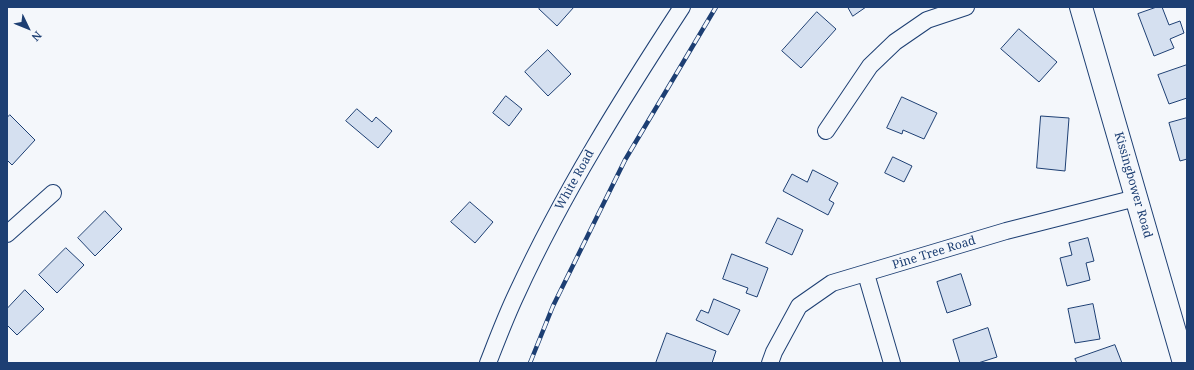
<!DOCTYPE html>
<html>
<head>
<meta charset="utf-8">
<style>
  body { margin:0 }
  #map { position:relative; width:1194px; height:370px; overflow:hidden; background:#f4f7fb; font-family:"Noto Serif",serif }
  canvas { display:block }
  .frame { position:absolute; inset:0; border:8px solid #1d3f73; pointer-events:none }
  .north { position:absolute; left:8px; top:8px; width:40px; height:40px; -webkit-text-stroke:3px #f4f7fb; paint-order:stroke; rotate:133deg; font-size:11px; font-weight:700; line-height:16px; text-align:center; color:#1d3f73 }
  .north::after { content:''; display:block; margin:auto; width:14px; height:18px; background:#1d3f73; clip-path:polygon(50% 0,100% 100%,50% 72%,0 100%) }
</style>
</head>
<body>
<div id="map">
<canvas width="1194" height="370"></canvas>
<div class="frame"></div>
<div class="north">N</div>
</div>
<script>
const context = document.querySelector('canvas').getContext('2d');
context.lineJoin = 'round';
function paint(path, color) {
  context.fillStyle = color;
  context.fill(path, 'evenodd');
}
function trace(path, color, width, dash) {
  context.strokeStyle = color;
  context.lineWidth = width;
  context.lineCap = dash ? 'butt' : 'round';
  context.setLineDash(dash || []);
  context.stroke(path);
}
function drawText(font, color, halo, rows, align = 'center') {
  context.font = font + ' "Noto Serif",serif';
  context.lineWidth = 3;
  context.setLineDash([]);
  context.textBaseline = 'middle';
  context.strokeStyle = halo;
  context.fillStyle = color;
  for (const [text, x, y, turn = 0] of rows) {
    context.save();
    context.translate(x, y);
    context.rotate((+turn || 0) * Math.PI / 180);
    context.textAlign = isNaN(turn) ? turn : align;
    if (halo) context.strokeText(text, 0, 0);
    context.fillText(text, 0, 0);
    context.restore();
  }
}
const building = new Path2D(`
  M 541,7 L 574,7 L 557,26 L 539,9 Z
  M 848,7 L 866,7 L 853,16 Z
  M 1157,7 L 1162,7 L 1169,25 L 1180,21 L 1184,33 L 1170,39 L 1174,48 L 1154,56 L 1138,14 Z
  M 817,12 L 836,29 L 801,68 L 782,51 Z
  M 1019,29 L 1057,62 L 1039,82 L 1001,49 Z
  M 548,50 L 571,74 L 548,96 L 525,72 Z
  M 1187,65 L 1187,98 L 1169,104 L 1158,75 Z
  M 506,96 L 522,109 L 509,126 L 493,113 Z
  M 902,97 L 937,113 L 924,139 L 903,130 L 902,134 L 887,128 Z
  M 357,109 L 372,122 L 376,117 L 392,131 L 378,148 L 346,121 Z
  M 10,115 L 35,140 L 12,165 L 7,160 L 7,118 Z
  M 1041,116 L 1069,118 L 1065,171 L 1037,168 Z
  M 1187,118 L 1187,159 L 1180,161 L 1169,123 Z
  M 893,157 L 912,166 L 904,182 L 885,173 Z
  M 813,170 L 838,183 L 829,200 L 834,203 L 828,215 L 783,191 L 792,174 L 807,182 Z
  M 470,202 L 493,222 L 475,243 L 451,222 Z
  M 105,211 L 122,229 L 95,256 L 78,238 Z
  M 778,218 L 803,230 L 792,255 L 766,243 Z
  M 1088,238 L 1094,261 L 1086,263 L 1090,280 L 1067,286 L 1060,258 L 1072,255 L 1069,243 Z
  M 66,248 L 84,265 L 57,293 L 39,275 Z
  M 732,254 L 768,268 L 757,297 L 746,293 L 748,288 L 723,279 Z
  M 961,274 L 971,305 L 947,313 L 937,282 Z
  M 25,290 L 44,309 L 17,335 L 7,325 L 7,309 Z
  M 714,299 L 740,310 L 728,335 L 696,320 L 701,310 L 708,313 Z
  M 1093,304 L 1100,339 L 1075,343 L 1068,309 Z
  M 988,328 L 997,357 L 978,363 L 960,363 L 953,340 Z
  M 667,333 L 716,351 L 712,363 L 656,363 Z
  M 1115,345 L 1122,363 L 1077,363 L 1075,359 Z`);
paint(building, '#d5e0f0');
trace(building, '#1d3f73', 1);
const street = new Path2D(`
  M 826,131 L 870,66 L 895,42 L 927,20 L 966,7
  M 7,234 L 53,193
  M 866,274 L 892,363
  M 488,363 C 497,340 506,316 517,293 C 563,193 622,99 682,7
  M 770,363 L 774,352 L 799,306 L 832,283 L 1006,231 L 1136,198`);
const secondary = new Path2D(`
  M 1081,7 L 1184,363`);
trace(street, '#1d3f73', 18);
trace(secondary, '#1d3f73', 24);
trace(street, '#f4f7fb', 16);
trace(secondary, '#f4f7fb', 22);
const rail = new Path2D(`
  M 530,363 L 553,306 L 625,160 L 716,7`);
trace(rail, '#1d3f73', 4.5);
trace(rail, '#f4f7fb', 3, [9]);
drawText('12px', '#1d3f73', '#f4f7fb', [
  ["White Road",575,180,-61],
  ["Kissingbower Road",1133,185,74],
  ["Pine Tree Road",934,253,-17]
]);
</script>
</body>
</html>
